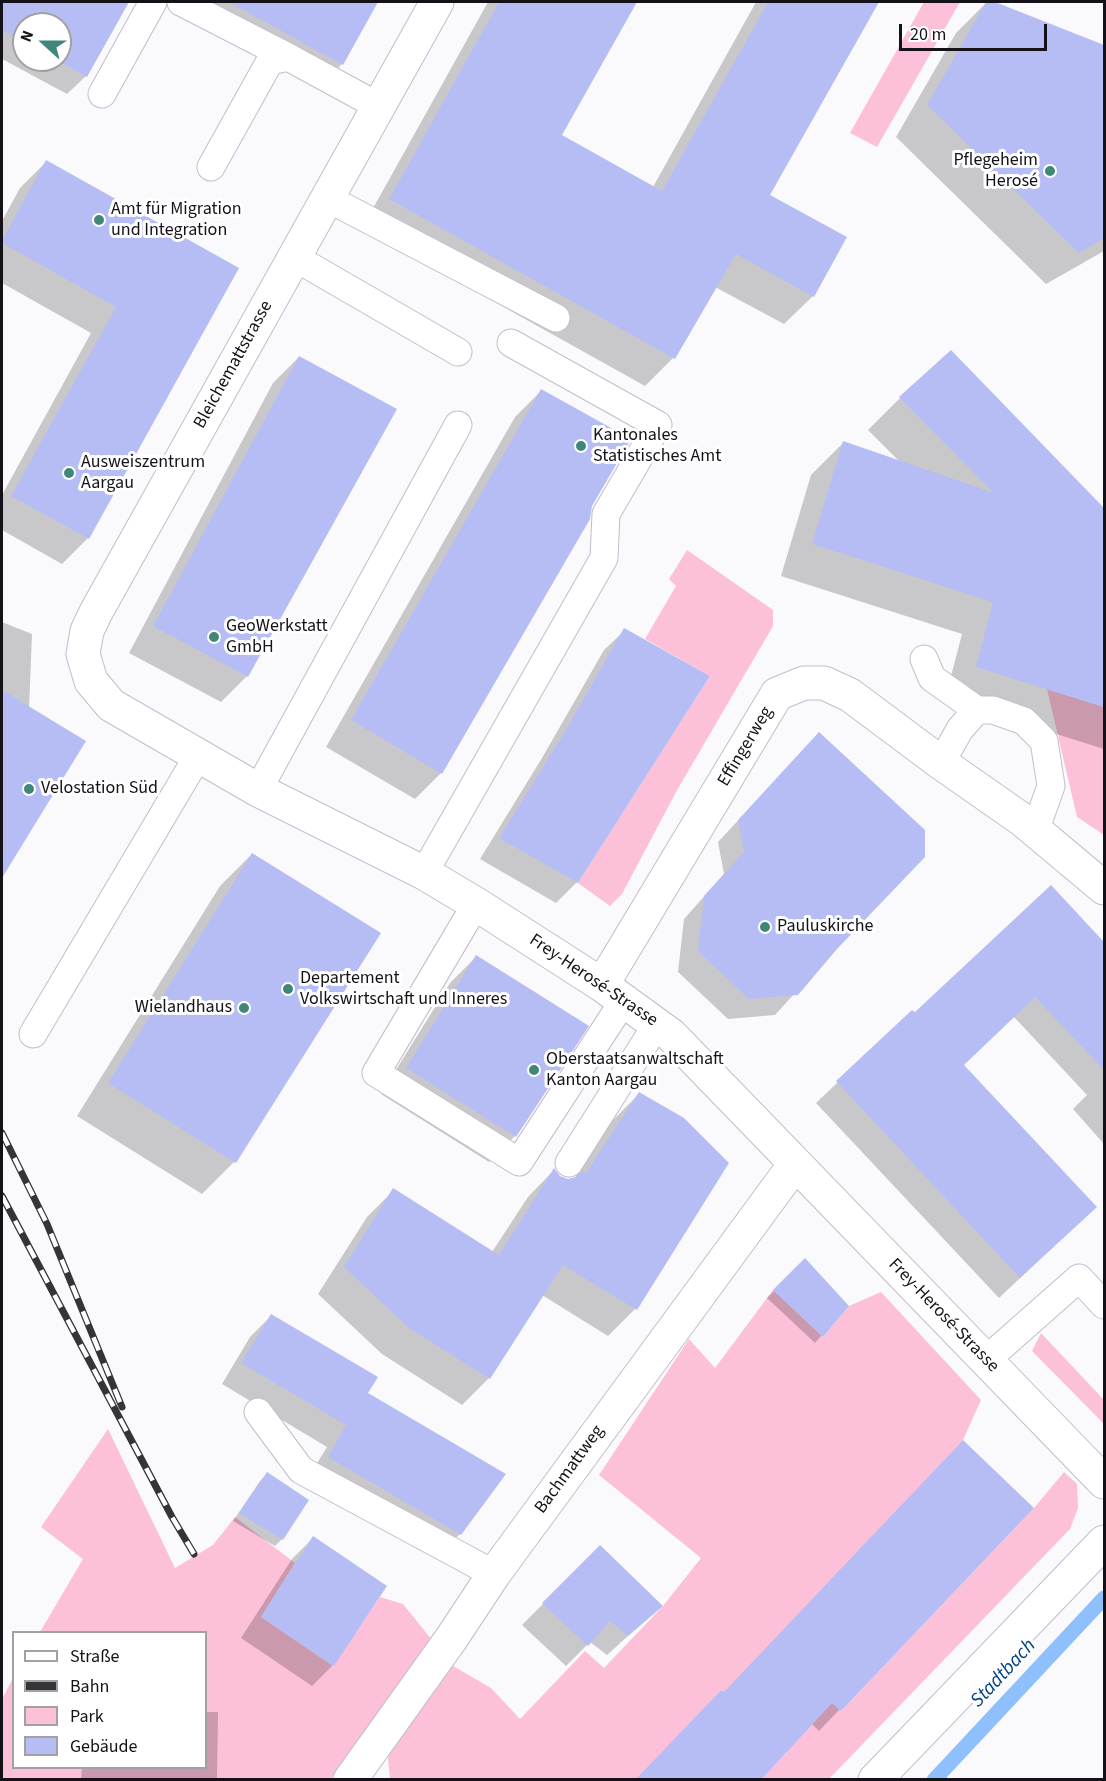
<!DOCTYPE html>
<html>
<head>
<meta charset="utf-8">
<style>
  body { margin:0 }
  #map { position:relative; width:1106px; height:1781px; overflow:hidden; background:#faf9fc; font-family:"Source Sans 3",sans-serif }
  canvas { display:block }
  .frame { position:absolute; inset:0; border:3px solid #141218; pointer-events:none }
  .legend { position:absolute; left:12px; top:1631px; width:195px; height:138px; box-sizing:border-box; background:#fff; border:2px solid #a1a0a3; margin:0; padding:8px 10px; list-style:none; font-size:18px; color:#141218 }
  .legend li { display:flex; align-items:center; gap:12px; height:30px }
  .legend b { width:30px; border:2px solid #a1a0a3 }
  .north { position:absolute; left:12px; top:12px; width:60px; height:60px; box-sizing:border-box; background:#fff; border:2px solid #a1a0a3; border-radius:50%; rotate:291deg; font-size:16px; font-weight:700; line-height:24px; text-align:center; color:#141218 }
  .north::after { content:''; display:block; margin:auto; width:21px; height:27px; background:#41867b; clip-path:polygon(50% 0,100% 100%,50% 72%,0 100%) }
  .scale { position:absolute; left:899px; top:24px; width:148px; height:27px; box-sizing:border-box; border:3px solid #141218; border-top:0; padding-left:8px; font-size:18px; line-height:21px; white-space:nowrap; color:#141218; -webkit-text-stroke:4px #fff; paint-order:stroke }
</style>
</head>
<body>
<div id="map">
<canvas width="1106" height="1781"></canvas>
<div class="frame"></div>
<ul class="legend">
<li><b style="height:8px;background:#fff"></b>Straße</li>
<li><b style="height:8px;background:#353439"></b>Bahn</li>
<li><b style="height:16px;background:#fdc0d9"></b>Park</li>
<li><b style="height:16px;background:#b6bdf4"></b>Gebäude</li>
</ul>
<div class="north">N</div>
<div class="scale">20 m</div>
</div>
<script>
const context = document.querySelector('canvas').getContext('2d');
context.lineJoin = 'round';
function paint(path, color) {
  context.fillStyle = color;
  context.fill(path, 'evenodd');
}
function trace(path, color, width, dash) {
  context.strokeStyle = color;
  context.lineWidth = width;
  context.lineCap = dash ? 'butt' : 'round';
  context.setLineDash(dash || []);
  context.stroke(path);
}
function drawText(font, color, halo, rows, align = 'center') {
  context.font = font + ' "Source Sans 3",sans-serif';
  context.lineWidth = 6;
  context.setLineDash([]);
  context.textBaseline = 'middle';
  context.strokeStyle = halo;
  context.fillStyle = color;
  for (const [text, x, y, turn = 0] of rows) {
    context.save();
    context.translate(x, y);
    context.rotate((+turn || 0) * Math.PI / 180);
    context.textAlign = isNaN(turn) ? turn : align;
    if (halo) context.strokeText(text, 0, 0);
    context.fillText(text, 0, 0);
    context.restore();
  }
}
paint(new Path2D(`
  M 924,2 L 960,2 L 877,147 L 850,133 Z
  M 687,550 L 773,610 L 773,626 L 676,792 L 622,894 L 610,906 L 578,883 L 710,676 L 645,639 L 676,586 L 669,579 Z
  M 1047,689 L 1104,707 L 1104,835 L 1077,817 Z
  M 773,1290 L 823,1337 L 849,1306 L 881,1292 L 981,1400 L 963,1440 L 771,1644 L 841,1711 L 1034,1508 L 1064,1472 L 1077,1484 L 1078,1508 L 1070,1529 L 829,1779 L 762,1779 L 787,1752 L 721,1690 L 637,1779 L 390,1779 L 388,1758 L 394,1744 L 453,1666 L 491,1688 L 520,1719 L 585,1651 L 604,1668 L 663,1606 L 701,1558 L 599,1475 L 689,1339 L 715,1368 Z
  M 1041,1333 L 1104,1400 L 1104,1424 L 1032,1351 Z
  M 108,1429 L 175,1568 L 213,1545 L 235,1517 L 295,1563 L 261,1617 L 333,1666 L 380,1597 L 403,1604 L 432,1640 L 331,1779 L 2,1780 L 2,1699 L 13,1678 L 14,1768 L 206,1768 L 206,1632 L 40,1632 L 83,1559 L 41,1527 Z`), '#fdc0d9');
paint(new Path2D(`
  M 2,2 L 127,2 L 86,76 L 67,94 L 2,59 ZM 24,24 L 60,24 L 60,60 L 24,60 Z
  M 188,2 L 376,2 L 342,64 L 323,83 Z
  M 488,2 L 635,2 L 560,136 L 653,187 L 756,2 L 877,2 L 768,196 L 813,296 L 784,324 L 715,287 L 673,358 L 645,386 L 362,228 Z
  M 987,2 L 1104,46 L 1104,251 L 1046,284 L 896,137 L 956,33 Z
  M 46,162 L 237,268 L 88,538 L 62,564 L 2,530 L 2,495 L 91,333 L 2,283 L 2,221 L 20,188 Z
  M 951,352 L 1104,510 L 1104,749 L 945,699 L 962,634 L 781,576 L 811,475 L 843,443 L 900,462 L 868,430 L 900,398 Z
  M 299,357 L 247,676 L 221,702 L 129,653 L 273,383 Z
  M 541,391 L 591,506 L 441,773 L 415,799 L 326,747 L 515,417 Z
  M 2,622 L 32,634 L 29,709 L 84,742 L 2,874 Z
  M 625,630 L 577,882 L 556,903 L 480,859 L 542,758 L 604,650 Z
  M 819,734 L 836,948 L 775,1015 L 728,1019 L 678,972 L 684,919 L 724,874 L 718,842 Z
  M 252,854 L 379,933 L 234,1162 L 202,1194 L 77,1116 L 220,886 Z
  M 1051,887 L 1104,944 L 1104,1144 L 1073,1109 L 1087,1095 L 1014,1017 L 963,1065 L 1074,1227 L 999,1298 L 816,1103 L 912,1012 L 914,1014 Z
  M 476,957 L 515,1136 L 489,1162 L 381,1094 L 450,983 Z
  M 639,1094 L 727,1163 L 635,1309 L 608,1336 L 542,1295 L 489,1378 L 462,1405 L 382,1354 L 318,1294 L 367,1217 L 394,1190 L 492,1252 L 528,1197 L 554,1170 L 559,1177 L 568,1180 L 574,1179 L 612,1121 Z
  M 805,1260 L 847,1306 L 815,1343 L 767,1298 Z
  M 271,1316 L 366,1394 L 460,1534 L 439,1555 L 308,1478 L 327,1447 L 222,1384 L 250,1337 Z
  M 267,1474 L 282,1539 L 275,1546 L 233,1521 L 260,1481 Z
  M 1032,1508 L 819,1731 L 811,1723 L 759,1780 L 638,1780 L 700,1713 Z
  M 313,1538 L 385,1586 L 333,1665 L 312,1686 L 241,1638 L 292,1559 Z
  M 600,1547 L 661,1606 L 607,1655 L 590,1642 L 566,1666 L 522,1625 Z
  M 206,1712 L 218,1712 L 217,1780 L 81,1780 L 82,1768 L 206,1768 Z`), '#0003');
trace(new Path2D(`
  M 934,1780 L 1104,1598`), '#8fc0fe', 15);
paint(new Path2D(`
  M 2,2 L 129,2 L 87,77 L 57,60 L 60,60 L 60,24 L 24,24 L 24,42 L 2,30 Z
  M 229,2 L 378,2 L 343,65 Z
  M 499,2 L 637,2 L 562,135 L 662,191 L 768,2 L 879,2 L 770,195 L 847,237 L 814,297 L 736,254 L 675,359 L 389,199 Z
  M 986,2 L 995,2 L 1104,45 L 1104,238 L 1079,253 L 927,105 Z
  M 46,160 L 239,268 L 89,539 L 11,496 L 116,307 L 2,243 L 2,240 Z
  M 951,350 L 1104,508 L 1104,707 L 976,667 L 993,602 L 812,544 L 843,441 L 994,493 L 899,397 Z
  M 299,356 L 397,409 L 248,677 L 153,626 Z
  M 541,389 L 631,439 L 592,506 L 590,519 L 442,774 L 351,720 Z
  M 624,628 L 710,676 L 578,883 L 499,838 L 563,735 Z
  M 2,690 L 86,741 L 2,878 Z
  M 819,732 L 925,830 L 925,857 L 837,949 L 798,995 L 749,999 L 698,951 L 704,896 L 744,852 L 738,820 Z
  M 252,853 L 381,933 L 236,1163 L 108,1083 Z
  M 1051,885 L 1104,942 L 1104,1070 L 1035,997 L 964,1065 L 1097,1207 L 1020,1278 L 836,1081 L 912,1010 L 915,1012 Z
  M 476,955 L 589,1026 L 516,1137 L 406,1068 Z
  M 639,1092 L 684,1118 L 729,1163 L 637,1310 L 563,1265 L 490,1379 L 409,1328 L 344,1267 L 393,1188 L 499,1255 L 554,1168 L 560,1176 L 568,1179 L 576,1177 L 582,1171 L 586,1173 Z
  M 805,1258 L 849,1306 L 823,1337 L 773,1290 Z
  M 271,1314 L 378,1377 L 368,1393 L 506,1474 L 461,1535 L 328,1457 L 346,1425 L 241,1363 Z
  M 963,1440 L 1034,1508 L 841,1711 L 832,1703 L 762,1779 L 636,1779 L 721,1690 L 724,1692 Z
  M 267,1472 L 309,1500 L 283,1540 L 239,1513 Z
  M 313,1536 L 387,1586 L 334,1666 L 261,1617 Z
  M 600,1545 L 663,1606 L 628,1636 L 610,1621 L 588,1646 L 542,1603 Z`), '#b6bdf4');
const lane = new Path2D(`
  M 181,2 L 288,57
  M 102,94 L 153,2
  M 211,167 L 270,61 L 288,57 L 378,106
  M 327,198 L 556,318
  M 294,257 L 458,352
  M 924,659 L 932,678 L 977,710
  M 941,763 L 960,729 L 977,710 L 993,710 L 1024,721 L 1044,741 L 1051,786 L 1035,831
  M 258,790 L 458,425
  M 424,873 L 604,558 L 606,514 L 658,425 L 511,343
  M 476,904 L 376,1073 L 519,1162 L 624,1000
  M 33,1034 L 198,756
  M 569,1163 L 657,1024
  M 986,1360 L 1079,1278 L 1104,1305
  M 258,1412 L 301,1470 L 494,1574`);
const street = new Path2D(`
  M 437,2 L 96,612 L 87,631 L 83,654 L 91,681 L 111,705 L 258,790 L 424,873 L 476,904 L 602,985 L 671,1035 L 1104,1482
  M 602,985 L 777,694 L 804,683 L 824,683 L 850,695 L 941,763 L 1024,821 L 1104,888
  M 350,1780 L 451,1639 L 494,1574 L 795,1164
  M 875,1780 L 1104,1542`);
trace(lane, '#c3bcce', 29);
trace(street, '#c3bcce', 35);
trace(lane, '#fff', 27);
trace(street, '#fff', 33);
const rail = new Path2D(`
  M 2,1133 L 47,1224 L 122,1407
  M 2,1196 L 172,1517 L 194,1554`);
trace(rail, '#353439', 7);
trace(rail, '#fff', 4.5, [14]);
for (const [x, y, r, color] of [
  [1050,171,6,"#41867b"],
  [99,220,6,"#41867b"],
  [581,446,6,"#41867b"],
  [69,473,6,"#41867b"],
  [214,637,6,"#41867b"],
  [29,789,6,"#41867b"],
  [765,927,6,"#41867b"],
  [288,989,6,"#41867b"],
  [244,1008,6,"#41867b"],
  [534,1070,6,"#41867b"]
]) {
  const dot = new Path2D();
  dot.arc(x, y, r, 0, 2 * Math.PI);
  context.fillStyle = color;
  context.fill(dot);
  trace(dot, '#fff', 2);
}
drawText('18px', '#141218', '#fff', [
  ["Pflegeheim",1038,161,"right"],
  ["Herosé",1038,182,"right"],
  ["Amt für Migration",111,210],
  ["und Integration",111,231],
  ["Kantonales",593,436],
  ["Statistisches Amt",593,457],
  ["Ausweiszentrum",81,463],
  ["Aargau",81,484],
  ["GeoWerkstatt",226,627],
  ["GmbH",226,648],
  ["Velostation Süd",41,789],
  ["Pauluskirche",777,927],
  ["Departement",300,979],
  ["Volkswirtschaft und Inneres",300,1000],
  ["Wielandhaus",232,1008,"right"],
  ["Oberstaatsanwaltschaft",546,1060],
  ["Kanton Aargau",546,1081]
], 'left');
drawText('18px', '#141218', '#fff', [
  ["Bleichemattstrasse",234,365,-61],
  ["Effingerweg",746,747,-59],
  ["Frey-Herosé-Strasse",593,981,34],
  ["Frey-Herosé-Strasse",943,1316,46],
  ["Bachmattweg",570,1470,-54]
]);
drawText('italic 20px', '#004184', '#fff', [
  ["Stadtbach",1004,1674,-47]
]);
</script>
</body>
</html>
